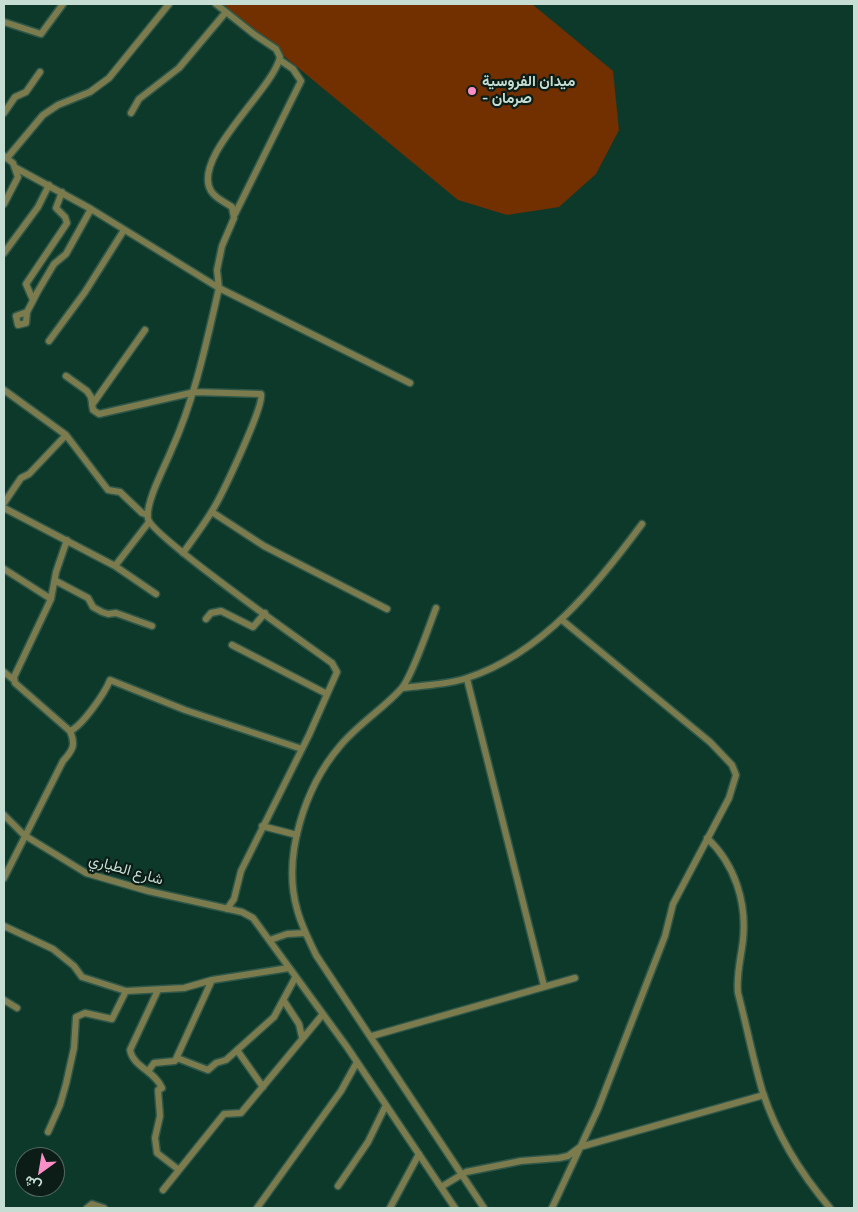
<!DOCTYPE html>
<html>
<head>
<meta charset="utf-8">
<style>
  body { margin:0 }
  #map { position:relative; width:858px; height:1212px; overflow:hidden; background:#0d392b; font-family:Cabin,Vazirmatn,sans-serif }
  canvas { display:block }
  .frame { position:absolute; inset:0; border:5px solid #c6ddd3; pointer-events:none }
  .north { position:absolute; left:15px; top:1147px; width:50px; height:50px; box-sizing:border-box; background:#0b1d16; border:1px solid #566a62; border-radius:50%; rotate:212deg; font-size:14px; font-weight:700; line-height:20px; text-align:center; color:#c6ddd3 }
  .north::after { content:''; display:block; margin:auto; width:18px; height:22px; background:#fa8fc7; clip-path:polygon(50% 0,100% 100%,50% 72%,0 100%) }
</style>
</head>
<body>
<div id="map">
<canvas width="858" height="1212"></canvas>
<div class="frame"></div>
<div class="north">ش</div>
</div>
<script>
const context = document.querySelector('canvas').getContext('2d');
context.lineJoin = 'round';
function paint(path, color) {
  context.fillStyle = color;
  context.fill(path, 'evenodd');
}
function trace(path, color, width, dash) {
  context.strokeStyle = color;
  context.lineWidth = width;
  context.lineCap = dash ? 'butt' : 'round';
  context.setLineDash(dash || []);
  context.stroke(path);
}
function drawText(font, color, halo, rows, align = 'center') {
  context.font = font + ' Cabin,Vazirmatn,sans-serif';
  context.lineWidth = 4.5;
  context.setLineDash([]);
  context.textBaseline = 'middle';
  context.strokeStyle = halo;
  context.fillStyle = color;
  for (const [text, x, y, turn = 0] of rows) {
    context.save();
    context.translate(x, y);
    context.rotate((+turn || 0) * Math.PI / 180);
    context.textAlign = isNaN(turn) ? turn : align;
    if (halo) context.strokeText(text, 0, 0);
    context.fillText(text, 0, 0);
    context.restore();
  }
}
paint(new Path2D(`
  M 221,4 L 532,4 L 613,71 L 619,130 L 596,174 L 559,207 L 507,215 L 458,200 Z`), '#722f00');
const street = new Path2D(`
  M 216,4 L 255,35 L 276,49 L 280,57 C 273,90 191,157 211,191 C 216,199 225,202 232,207 L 234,218 L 222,246 L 217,270 L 219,288 C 206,344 195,398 171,451 C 165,466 145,503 148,519 C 152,536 307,645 332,663 L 337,672 L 309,735 L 241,871 L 234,899 L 227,909
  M 4,22 L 41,34 L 63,4
  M 4,113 L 15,97 L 26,92 L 40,72
  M 131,113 L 139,99 L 179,68 L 226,12
  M 7,158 L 43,115 L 58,105 L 90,92 L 109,78 L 169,4
  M 16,168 L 91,209 L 219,288 L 410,383
  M 4,204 L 18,177 L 13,163 L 4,156
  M 235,214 L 301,81 L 293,69 L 280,60
  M 4,253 L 38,207 L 49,185
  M 33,300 L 26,284 L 67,223 L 65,217 L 56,208 L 62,192
  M 27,312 L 16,316 L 18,325 L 26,323 L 27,312 L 38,291 L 54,264 L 66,254 L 91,209
  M 49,341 L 85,292 L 124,230
  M 66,376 L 87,391 L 91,397 L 93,410 L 99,414 L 195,392 L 261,394 C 265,405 221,497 212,511 C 203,526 193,539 183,553
  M 4,390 L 66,435 L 108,490 L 120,492 L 142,513 L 148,515
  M 92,405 L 145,330
  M 4,503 L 21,478 L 29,474 L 66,435
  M 4,508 L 115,566 L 149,522
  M 212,512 L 264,546 L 387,609
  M 115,566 L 156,594
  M 4,569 L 51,599
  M 56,581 L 88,598 L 93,607 L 102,612 L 108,614 L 116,613 L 152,626
  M 436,608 C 429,626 412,677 401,689 C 383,709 358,724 340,746 C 305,787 282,856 297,909 C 301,925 309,940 316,955 L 484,1208
  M 206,619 L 211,613 L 221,611 L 253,627 L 265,613
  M 232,645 L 327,694
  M 4,672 L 14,680
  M 467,679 L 544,986
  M 403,688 C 423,685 447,685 467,678 C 542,654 597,585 642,524
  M 70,731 C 82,726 105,693 110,680 L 185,710 L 302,749
  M 4,815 L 24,835 L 86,873 L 148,891 L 242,912 L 253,918 L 347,1047 L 455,1208
  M 262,826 L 297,835
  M 707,838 C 735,864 747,903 743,940 C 741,958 736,975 738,993 C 747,1027 753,1060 763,1093 C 777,1135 802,1175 830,1208
  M 4,878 L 63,761 C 73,750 76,745 70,731 L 15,683 L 14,677 L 51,599 L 56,572 L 67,540
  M 4,926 L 53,949 L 74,966 L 82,977 L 126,991 L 184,988 L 212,980 L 289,968
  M 270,940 L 287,934 L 305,933
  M 158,990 L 130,1050 C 133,1067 155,1071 162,1088 L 158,1090 L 160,1116 L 155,1138 L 157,1153 L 179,1170
  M 4,1000 L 17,1008
  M 284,1001 L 299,1024 L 302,1037
  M 372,1036 L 575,978
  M 237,1050 L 263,1087
  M 177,1058 L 208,1070 L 216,1063 L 226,1060 L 274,1017 L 295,978
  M 149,1070 L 154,1063 L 175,1061 L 212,980
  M 48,1132 L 60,1105 L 66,1084 L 74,1048 L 76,1017 L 85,1013 L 112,1019 L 126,991
  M 338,1186 L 368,1142 L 386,1105
  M 441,1187 L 466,1172 L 521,1161 L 559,1158 L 568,1156 L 580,1147 L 764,1095
  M 163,1190 L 224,1114 L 241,1113 L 323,1014
  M 87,1208 L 92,1204 L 104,1208
  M 257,1208 L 341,1091 L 357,1062
  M 390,1208 L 419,1154
  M 552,1208 L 598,1109 L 665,936 L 673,904 L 729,798 L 736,775 L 732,765 L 710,742 L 562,620`);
trace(street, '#2e5749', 9);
trace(street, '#7b7b4d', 6);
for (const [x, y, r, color] of [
  [472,91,5,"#fa8fc7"]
]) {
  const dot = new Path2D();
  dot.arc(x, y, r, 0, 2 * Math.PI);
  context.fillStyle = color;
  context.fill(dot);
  trace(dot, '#0b1d16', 2);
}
drawText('bold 15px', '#c6ddd3', '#0b1d16', [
  ["ميدان الفروسية",482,82],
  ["- صرمان",482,99]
], 'left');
drawText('15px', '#c6ddd3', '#0b1d16', [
  ["شارع الطياري",126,870,16]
]);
</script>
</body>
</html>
